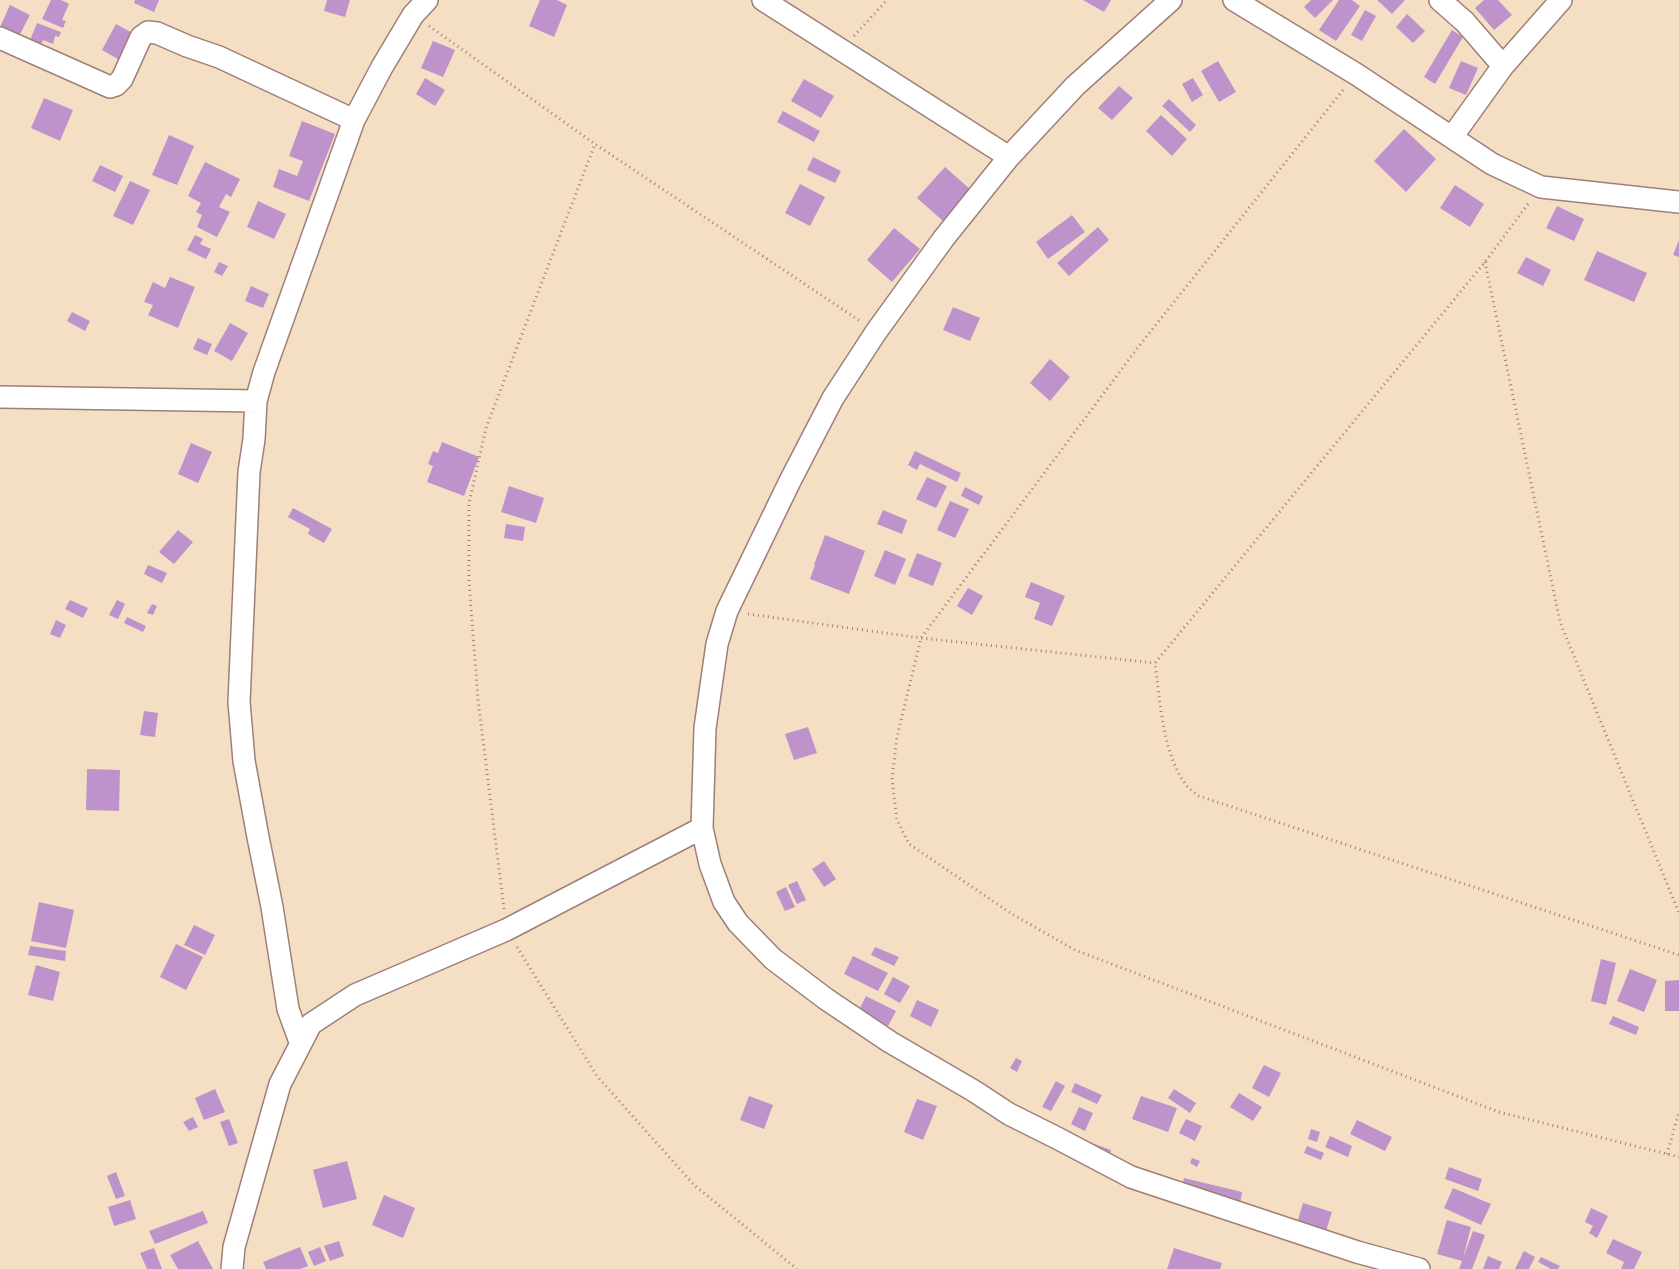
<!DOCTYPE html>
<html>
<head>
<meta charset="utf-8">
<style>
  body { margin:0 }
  canvas { display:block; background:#f4dfc4 }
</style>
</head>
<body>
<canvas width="1679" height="1269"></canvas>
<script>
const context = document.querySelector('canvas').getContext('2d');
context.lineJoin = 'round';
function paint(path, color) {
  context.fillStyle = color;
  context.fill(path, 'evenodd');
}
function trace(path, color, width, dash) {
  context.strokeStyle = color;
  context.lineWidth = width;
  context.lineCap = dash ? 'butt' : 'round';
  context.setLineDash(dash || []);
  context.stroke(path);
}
paint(new Path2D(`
  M 51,0 L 61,0 L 69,4 L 62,20 L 66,21 L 63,28 L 42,19 Z
  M 135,0 L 159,0 L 154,12 L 134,3 Z
  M 327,0 L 350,0 L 345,17 L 324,11 Z
  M 540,0 L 557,0 L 567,5 L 554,37 L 529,26 Z
  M 1083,0 L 1111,0 L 1104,12 Z
  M 1311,0 L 1333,0 L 1315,18 L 1304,7 Z
  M 1339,0 L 1352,0 L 1360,6 L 1336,41 L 1319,30 Z
  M 1377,0 L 1405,0 L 1392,14 Z
  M 1484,0 L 1498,0 L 1512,15 L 1494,30 L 1475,8 Z
  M 10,5 L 30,15 L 19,36 L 0,27 Z
  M 1365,10 L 1376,16 L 1362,41 L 1351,35 Z
  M 1407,14 L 1425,31 L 1413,43 L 1396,27 Z
  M 37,23 L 61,32 L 59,37 L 55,36 L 53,44 L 43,40 L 41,45 L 30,40 Z
  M 116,24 L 138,36 L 123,62 L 102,50 Z
  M 1452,30 L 1463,37 L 1435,84 L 1424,77 Z
  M 433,41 L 455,50 L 443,77 L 421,68 Z
  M 1218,61 L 1236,92 L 1219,102 L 1201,71 Z
  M 1461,61 L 1478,68 L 1466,95 L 1449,88 Z
  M 425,78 L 445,90 L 435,106 L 416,94 Z
  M 1193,78 L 1203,95 L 1192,102 L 1182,84 Z
  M 804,79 L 834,96 L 821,118 L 791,101 Z
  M 1119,86 L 1133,98 L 1112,120 L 1098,108 Z
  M 44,98 L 73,110 L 60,141 L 31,128 Z
  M 1169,99 L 1196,125 L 1190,132 L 1162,106 Z
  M 783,111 L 820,131 L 814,142 L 777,122 Z
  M 1161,115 L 1187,139 L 1172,156 L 1146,131 Z
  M 302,121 L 335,134 L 309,201 L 273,187 L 279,169 L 297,176 L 303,161 L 289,156 Z
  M 1404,129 L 1436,159 L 1406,192 L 1374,161 Z
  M 169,135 L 194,146 L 177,185 L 152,175 Z
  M 813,157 L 841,171 L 835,183 L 807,170 Z
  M 205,162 L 240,179 L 231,197 L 226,194 L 219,207 L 230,212 L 217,237 L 197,227 L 202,215 L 196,212 L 201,203 L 188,196 Z
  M 100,165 L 123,176 L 115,192 L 92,181 Z
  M 945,167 L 971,190 L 943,221 L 917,198 Z
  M 130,181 L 150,190 L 133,225 L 113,216 Z
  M 800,184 L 825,197 L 810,226 L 785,213 Z
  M 1455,185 L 1484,204 L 1470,227 L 1440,208 Z
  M 258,201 L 286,214 L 274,239 L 247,227 Z
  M 1557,206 L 1584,219 L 1574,241 L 1546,228 Z
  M 1072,215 L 1085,232 L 1048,259 L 1036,242 Z
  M 1098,227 L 1109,240 L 1069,276 L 1057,263 Z
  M 894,228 L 920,249 L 892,282 L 867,260 Z
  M 195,235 L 203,239 L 200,244 L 211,249 L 206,259 L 187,250 Z
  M 1679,240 L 1679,257 L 1673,255 Z
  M 1597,251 L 1647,273 L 1634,302 L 1584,280 Z
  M 1526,257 L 1551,270 L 1543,286 L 1517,273 Z
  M 219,262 L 228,266 L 222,276 L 214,272 Z
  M 170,277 L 195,287 L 178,328 L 148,315 L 153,305 L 144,302 L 153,282 L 165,288 Z
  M 251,286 L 269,294 L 263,308 L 245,301 Z
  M 953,307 L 980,318 L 970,341 L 943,330 Z
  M 72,312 L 90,321 L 85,331 L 67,321 Z
  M 230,323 L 248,333 L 232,361 L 214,351 Z
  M 198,338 L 212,344 L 207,355 L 193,349 Z
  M 1050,359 L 1070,377 L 1050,401 L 1030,383 Z
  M 442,442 L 479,457 L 464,496 L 427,482 L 433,466 L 428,464 L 433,451 L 438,453 Z
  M 191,443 L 212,452 L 198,483 L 178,474 Z
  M 915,451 L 961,473 L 957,482 L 920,464 L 917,470 L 908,465 Z
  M 927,477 L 947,486 L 936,508 L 916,499 Z
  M 509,486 L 544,498 L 536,523 L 501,512 Z
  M 965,487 L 983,496 L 979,505 L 961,496 Z
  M 950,501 L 969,509 L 955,538 L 937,530 Z
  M 293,508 L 332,529 L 324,543 L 308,534 L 310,529 L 288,517 Z
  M 883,510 L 907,520 L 902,534 L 877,524 Z
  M 506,524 L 525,527 L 523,541 L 504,538 Z
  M 178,530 L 193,542 L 174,564 L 159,552 Z
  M 825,535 L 865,551 L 849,594 L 810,579 L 815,565 L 814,565 Z
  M 885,550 L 906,559 L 895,585 L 874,576 Z
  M 917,553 L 942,563 L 933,586 L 908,576 Z
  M 148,565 L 167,573 L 162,583 L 144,574 Z
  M 1031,582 L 1065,596 L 1052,626 L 1034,619 L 1040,603 L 1025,597 Z
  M 968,588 L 983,596 L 972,615 L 957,606 Z
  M 70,600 L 88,608 L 83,618 L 65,609 Z
  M 117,600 L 125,604 L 118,619 L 109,615 Z
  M 152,604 L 157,606 L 153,615 L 147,613 Z
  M 127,617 L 146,626 L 143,632 L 124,623 Z
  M 56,620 L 66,625 L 60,638 L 50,634 Z
  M 144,711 L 158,713 L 155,737 L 140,735 Z
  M 808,727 L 817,753 L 794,760 L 785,734 Z
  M 87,769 L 120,770 L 119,811 L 86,810 Z
  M 824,861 L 836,879 L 824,887 L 812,869 Z
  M 797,881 L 806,900 L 797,904 L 788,885 Z
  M 786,887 L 795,907 L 785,911 L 776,892 Z
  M 39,902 L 74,910 L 66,948 L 31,941 Z
  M 194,925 L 215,935 L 205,955 L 184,945 Z
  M 176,944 L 203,957 L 186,990 L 160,977 Z
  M 30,946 L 66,951 L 65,961 L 28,955 Z
  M 875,947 L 899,957 L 894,966 L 871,955 Z
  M 853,956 L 888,973 L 878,991 L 844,974 Z
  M 1601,959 L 1616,963 L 1606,1005 L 1591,1001 Z
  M 36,965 L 60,972 L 53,1001 L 28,995 Z
  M 1630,969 L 1657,980 L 1644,1012 L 1617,1001 Z
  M 893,977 L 910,986 L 900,1003 L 884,994 Z
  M 1679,980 L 1679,1011 L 1665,1011 L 1665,981 Z
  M 866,996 L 896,1011 L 888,1026 L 859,1010 Z
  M 917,1000 L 939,1010 L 931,1027 L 910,1016 Z
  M 1613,1016 L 1639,1027 L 1636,1035 L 1609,1024 Z
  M 1016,1058 L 1022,1061 L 1017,1072 L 1010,1068 Z
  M 1264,1065 L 1281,1073 L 1269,1097 L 1252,1088 Z
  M 1056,1081 L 1065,1086 L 1051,1111 L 1042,1107 Z
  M 1075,1083 L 1102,1095 L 1097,1104 L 1071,1092 Z
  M 215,1089 L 225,1112 L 204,1120 L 195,1098 Z
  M 1174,1089 L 1196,1103 L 1190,1113 L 1168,1098 Z
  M 1239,1093 L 1262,1107 L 1253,1121 L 1230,1107 Z
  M 749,1096 L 773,1105 L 764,1129 L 740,1120 Z
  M 1141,1096 L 1177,1108 L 1168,1132 L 1132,1119 Z
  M 917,1099 L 937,1106 L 923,1140 L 904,1132 Z
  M 1079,1107 L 1093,1113 L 1085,1131 L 1071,1124 Z
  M 193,1117 L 198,1127 L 189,1131 L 183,1122 Z
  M 229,1119 L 238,1143 L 229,1146 L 220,1122 Z
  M 1186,1119 L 1202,1126 L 1195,1141 L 1179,1133 Z
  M 1357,1120 L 1392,1137 L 1385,1151 L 1350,1134 Z
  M 1311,1129 L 1320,1132 L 1317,1142 L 1308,1139 Z
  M 1330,1136 L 1352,1146 L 1348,1157 L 1325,1147 Z
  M 1089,1142 L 1111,1150 L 1109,1157 L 1087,1149 Z
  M 1307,1146 L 1324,1153 L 1321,1160 L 1304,1153 Z
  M 1192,1158 L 1200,1161 L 1197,1167 L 1190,1163 Z
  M 347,1161 L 357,1199 L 323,1208 L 313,1170 Z
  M 1449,1167 L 1482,1179 L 1478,1191 L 1445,1179 Z
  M 116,1172 L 125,1196 L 116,1199 L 107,1176 Z
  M 1184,1178 L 1242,1192 L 1240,1204 L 1181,1190 Z
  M 1453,1188 L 1491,1204 L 1481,1225 L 1444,1208 Z
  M 384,1195 L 415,1208 L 403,1238 L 372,1225 Z
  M 130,1200 L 136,1219 L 114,1226 L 108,1207 Z
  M 1303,1203 L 1332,1212 L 1326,1231 L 1297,1223 Z
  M 1591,1208 L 1608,1216 L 1597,1238 L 1589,1233 L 1593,1226 L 1585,1222 Z
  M 203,1211 L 208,1223 L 155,1244 L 149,1231 Z
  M 1447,1220 L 1471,1227 L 1463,1258 L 1473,1231 L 1485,1235 L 1472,1269 L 1459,1269 L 1462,1261 L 1437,1254 Z
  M 1613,1239 L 1642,1252 L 1634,1269 L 1621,1269 L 1624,1262 L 1606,1253 Z
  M 198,1241 L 213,1269 L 178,1269 L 170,1255 Z
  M 339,1241 L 344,1256 L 330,1261 L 324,1246 Z
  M 300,1247 L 308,1266 L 300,1269 L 266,1269 L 263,1262 Z
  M 320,1247 L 326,1261 L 314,1266 L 308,1252 Z
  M 154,1248 L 162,1269 L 147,1269 L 140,1253 Z
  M 1174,1248 L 1222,1263 L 1220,1269 L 1167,1269 Z
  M 1524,1251 L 1535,1257 L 1529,1269 L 1515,1269 Z
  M 1488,1256 L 1502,1262 L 1499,1269 L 1483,1269 Z
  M 1541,1257 L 1560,1266 L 1558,1269 L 1551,1269 L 1538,1262 Z`), '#be93cb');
const minor = new Path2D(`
  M 763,0 L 1009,157
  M 1171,0 L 1075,86 L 1009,157 L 944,238 L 876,332 L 833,398 L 790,481 L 727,611 L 717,644 L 705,728 L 702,828 L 710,864 L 724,902 L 738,923 L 773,959 L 826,999 L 890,1042 L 974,1091 L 1009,1114 L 1059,1139 L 1131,1177 L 1357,1252 L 1419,1269
  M 1234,0 L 1356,74 L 1492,164 L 1541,187 L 1679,202
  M 1440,0 L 1465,22 L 1503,66
  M 0,38 L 110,87 L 116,85 L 122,79 L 141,37 L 148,32 L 157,33 L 187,46 L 219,57 L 354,120
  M 1452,137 L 1503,66 L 1561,0
  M 0,397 L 256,401
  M 300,1042 L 288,1009 L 272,907 L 258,837 L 244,761 L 239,702 L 249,472 L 254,439 L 256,401 L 264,372 L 354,120 L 382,67 L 413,15 L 427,0
  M 232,1269 L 234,1247 L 280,1084 L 311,1024 L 355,995 L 506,930 L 702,828`);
trace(minor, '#9f7f78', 24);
trace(new Path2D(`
  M 429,26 L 595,144 L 860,321
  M 854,36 L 887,0
  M 1343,90 L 1139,346 L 921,638 L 897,737 L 892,779 L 897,820 L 909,844 L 1012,914 L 1075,950 L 1499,1112 L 1679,1157
  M 1528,204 L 1485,262 L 1155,663 C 1160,701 1163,756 1187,786 C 1190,790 1195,793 1199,796 L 1679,955
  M 1485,262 L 1560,622 L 1679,913
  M 748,614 L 921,638 L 1155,663
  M 504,909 L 478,700 L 469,581 L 469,503 L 486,428 L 595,144
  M 517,947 L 597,1076 L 694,1185 L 797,1269
  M 1667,1154 L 1679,1112`), '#9f7f78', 3, [1, 4]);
trace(minor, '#fff', 21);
</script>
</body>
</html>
